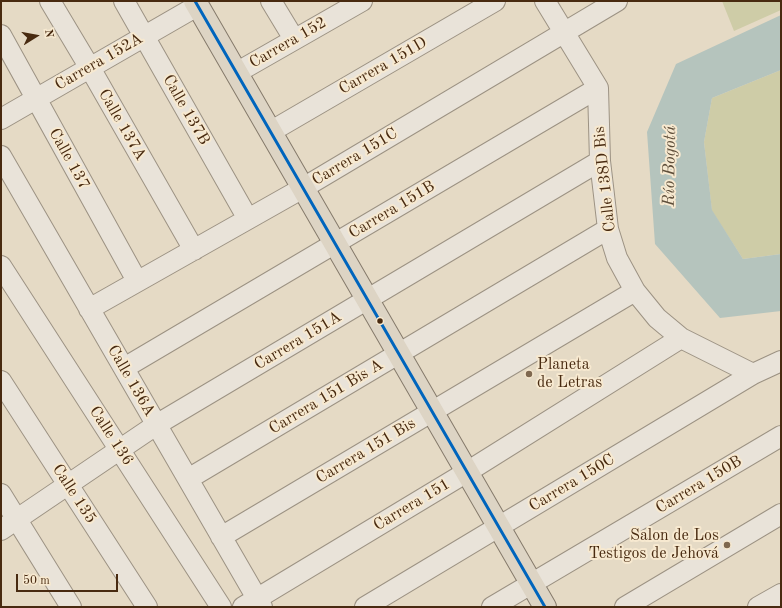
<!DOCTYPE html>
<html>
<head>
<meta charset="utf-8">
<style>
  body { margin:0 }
  #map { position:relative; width:782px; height:608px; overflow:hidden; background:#e5dac5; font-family:"Old Standard TT",serif }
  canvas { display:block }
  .frame { position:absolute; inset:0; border:2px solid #482a10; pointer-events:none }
  .north { position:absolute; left:16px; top:16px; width:40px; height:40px; -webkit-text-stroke:3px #f7e9d0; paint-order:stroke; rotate:79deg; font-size:11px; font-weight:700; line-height:16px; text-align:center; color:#482a10 }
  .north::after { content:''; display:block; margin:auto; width:14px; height:18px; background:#482a10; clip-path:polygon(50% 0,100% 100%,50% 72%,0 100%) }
  .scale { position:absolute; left:16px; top:574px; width:102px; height:18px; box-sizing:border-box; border:2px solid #482a10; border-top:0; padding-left:5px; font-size:12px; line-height:14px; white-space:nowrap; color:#482a10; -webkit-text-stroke:3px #f7e9d0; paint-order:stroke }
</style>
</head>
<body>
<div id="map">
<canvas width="782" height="608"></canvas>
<div class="frame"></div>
<div class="north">N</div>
<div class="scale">50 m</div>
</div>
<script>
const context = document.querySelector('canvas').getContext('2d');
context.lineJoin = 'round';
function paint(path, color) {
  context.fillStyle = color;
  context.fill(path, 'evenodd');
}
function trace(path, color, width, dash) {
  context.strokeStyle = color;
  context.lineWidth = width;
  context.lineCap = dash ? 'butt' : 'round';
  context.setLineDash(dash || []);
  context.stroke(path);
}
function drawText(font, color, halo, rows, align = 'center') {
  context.font = font + ' "Old Standard TT",serif';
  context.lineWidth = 4;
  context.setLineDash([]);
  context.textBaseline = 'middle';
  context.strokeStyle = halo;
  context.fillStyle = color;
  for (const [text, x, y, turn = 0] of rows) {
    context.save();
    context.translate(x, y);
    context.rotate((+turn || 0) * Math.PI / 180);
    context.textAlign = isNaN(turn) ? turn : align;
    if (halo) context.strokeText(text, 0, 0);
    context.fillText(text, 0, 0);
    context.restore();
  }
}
paint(new Path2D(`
  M 722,1 L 781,1 L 781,10 L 734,31 Z
  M 781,70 L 781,254 L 743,259 L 712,211 L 704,142 L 712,98 Z`), '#cecca7');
paint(new Path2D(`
  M 781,15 L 781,70 L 712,98 L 704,142 L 712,210 L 743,259 L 781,254 L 781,311 L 720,318 L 655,244 L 647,132 L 676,64 Z`), '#b5c4bd');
const minor = new Path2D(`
  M 50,1 L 90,68 L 194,250
  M 124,1 L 248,219
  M 271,1 L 294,39
  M 545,1 L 598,88 L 600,161 L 608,229 L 617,258 L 635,291 L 657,318 L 681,338 L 753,374
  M 1,35 L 137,281
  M 236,73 L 362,1
  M 1,119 L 197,6
  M 270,132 L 495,1
  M 1,156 L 262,607
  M 1,266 L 221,607
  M 89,309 L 303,188 L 617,1
  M 124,368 L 598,88
  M 1,381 L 147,607
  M 188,479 L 608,229
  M 1,494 L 71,607
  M 1,530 L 156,425 L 600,161
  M 221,537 L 635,291
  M 243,607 L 467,472 L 681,338
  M 365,607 L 753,374 L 781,361
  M 492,607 L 781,436
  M 625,607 L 781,514
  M 758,607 L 781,594`);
const major = new Path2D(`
  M 195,1 L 545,607`);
trace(minor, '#9c9283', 22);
trace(major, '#857a6b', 24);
trace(minor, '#e9e3d9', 20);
trace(major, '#ddd4c4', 22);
trace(new Path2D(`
  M 195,1 L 545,607`), '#0065bd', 3);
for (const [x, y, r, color] of [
  [380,321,3.5,"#482a10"],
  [529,374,4,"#7f684f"],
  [727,545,4,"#7f684f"]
]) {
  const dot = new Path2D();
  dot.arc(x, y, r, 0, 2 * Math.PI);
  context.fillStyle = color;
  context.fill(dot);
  trace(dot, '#f7e9d0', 1.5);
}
drawText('16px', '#482a10', '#f7e9d0', [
  ["Carrera 152",288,43,-30],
  ["Carrera 152A",99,62,-30],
  ["Carrera 151D",383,66,-30],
  ["Calle 137B",186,110,60],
  ["Calle 137A",122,125,60],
  ["Carrera 151C",355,157,-31],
  ["Calle 137",69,159,61],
  ["Calle 138D Bis",605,179,-96],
  ["Carrera 151B",392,210,-31],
  ["Carrera 151A",298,341,-31],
  ["Calle 136A",131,381,60],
  ["Carrera 151 Bis A",326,397,-31],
  ["Calle 136",111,436,57],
  ["Carrera 151 Bis",366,451,-31],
  ["Carrera 150C",572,483,-31],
  ["Carrera 150B",699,485,-31],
  ["Calle 135",74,494,57],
  ["Carrera 151",412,505,-31]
]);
drawText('16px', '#482a10', '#f7e9d0', [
  ["Planeta",537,365],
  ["de Letras",537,383],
  ["Salon de Los",719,536,"right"],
  ["Testigos de Jehová",719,554,"right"]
], 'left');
drawText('italic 17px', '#5e4e3a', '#f7e9d0', [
  ["Río Bogotá",670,166,-89]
]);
</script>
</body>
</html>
